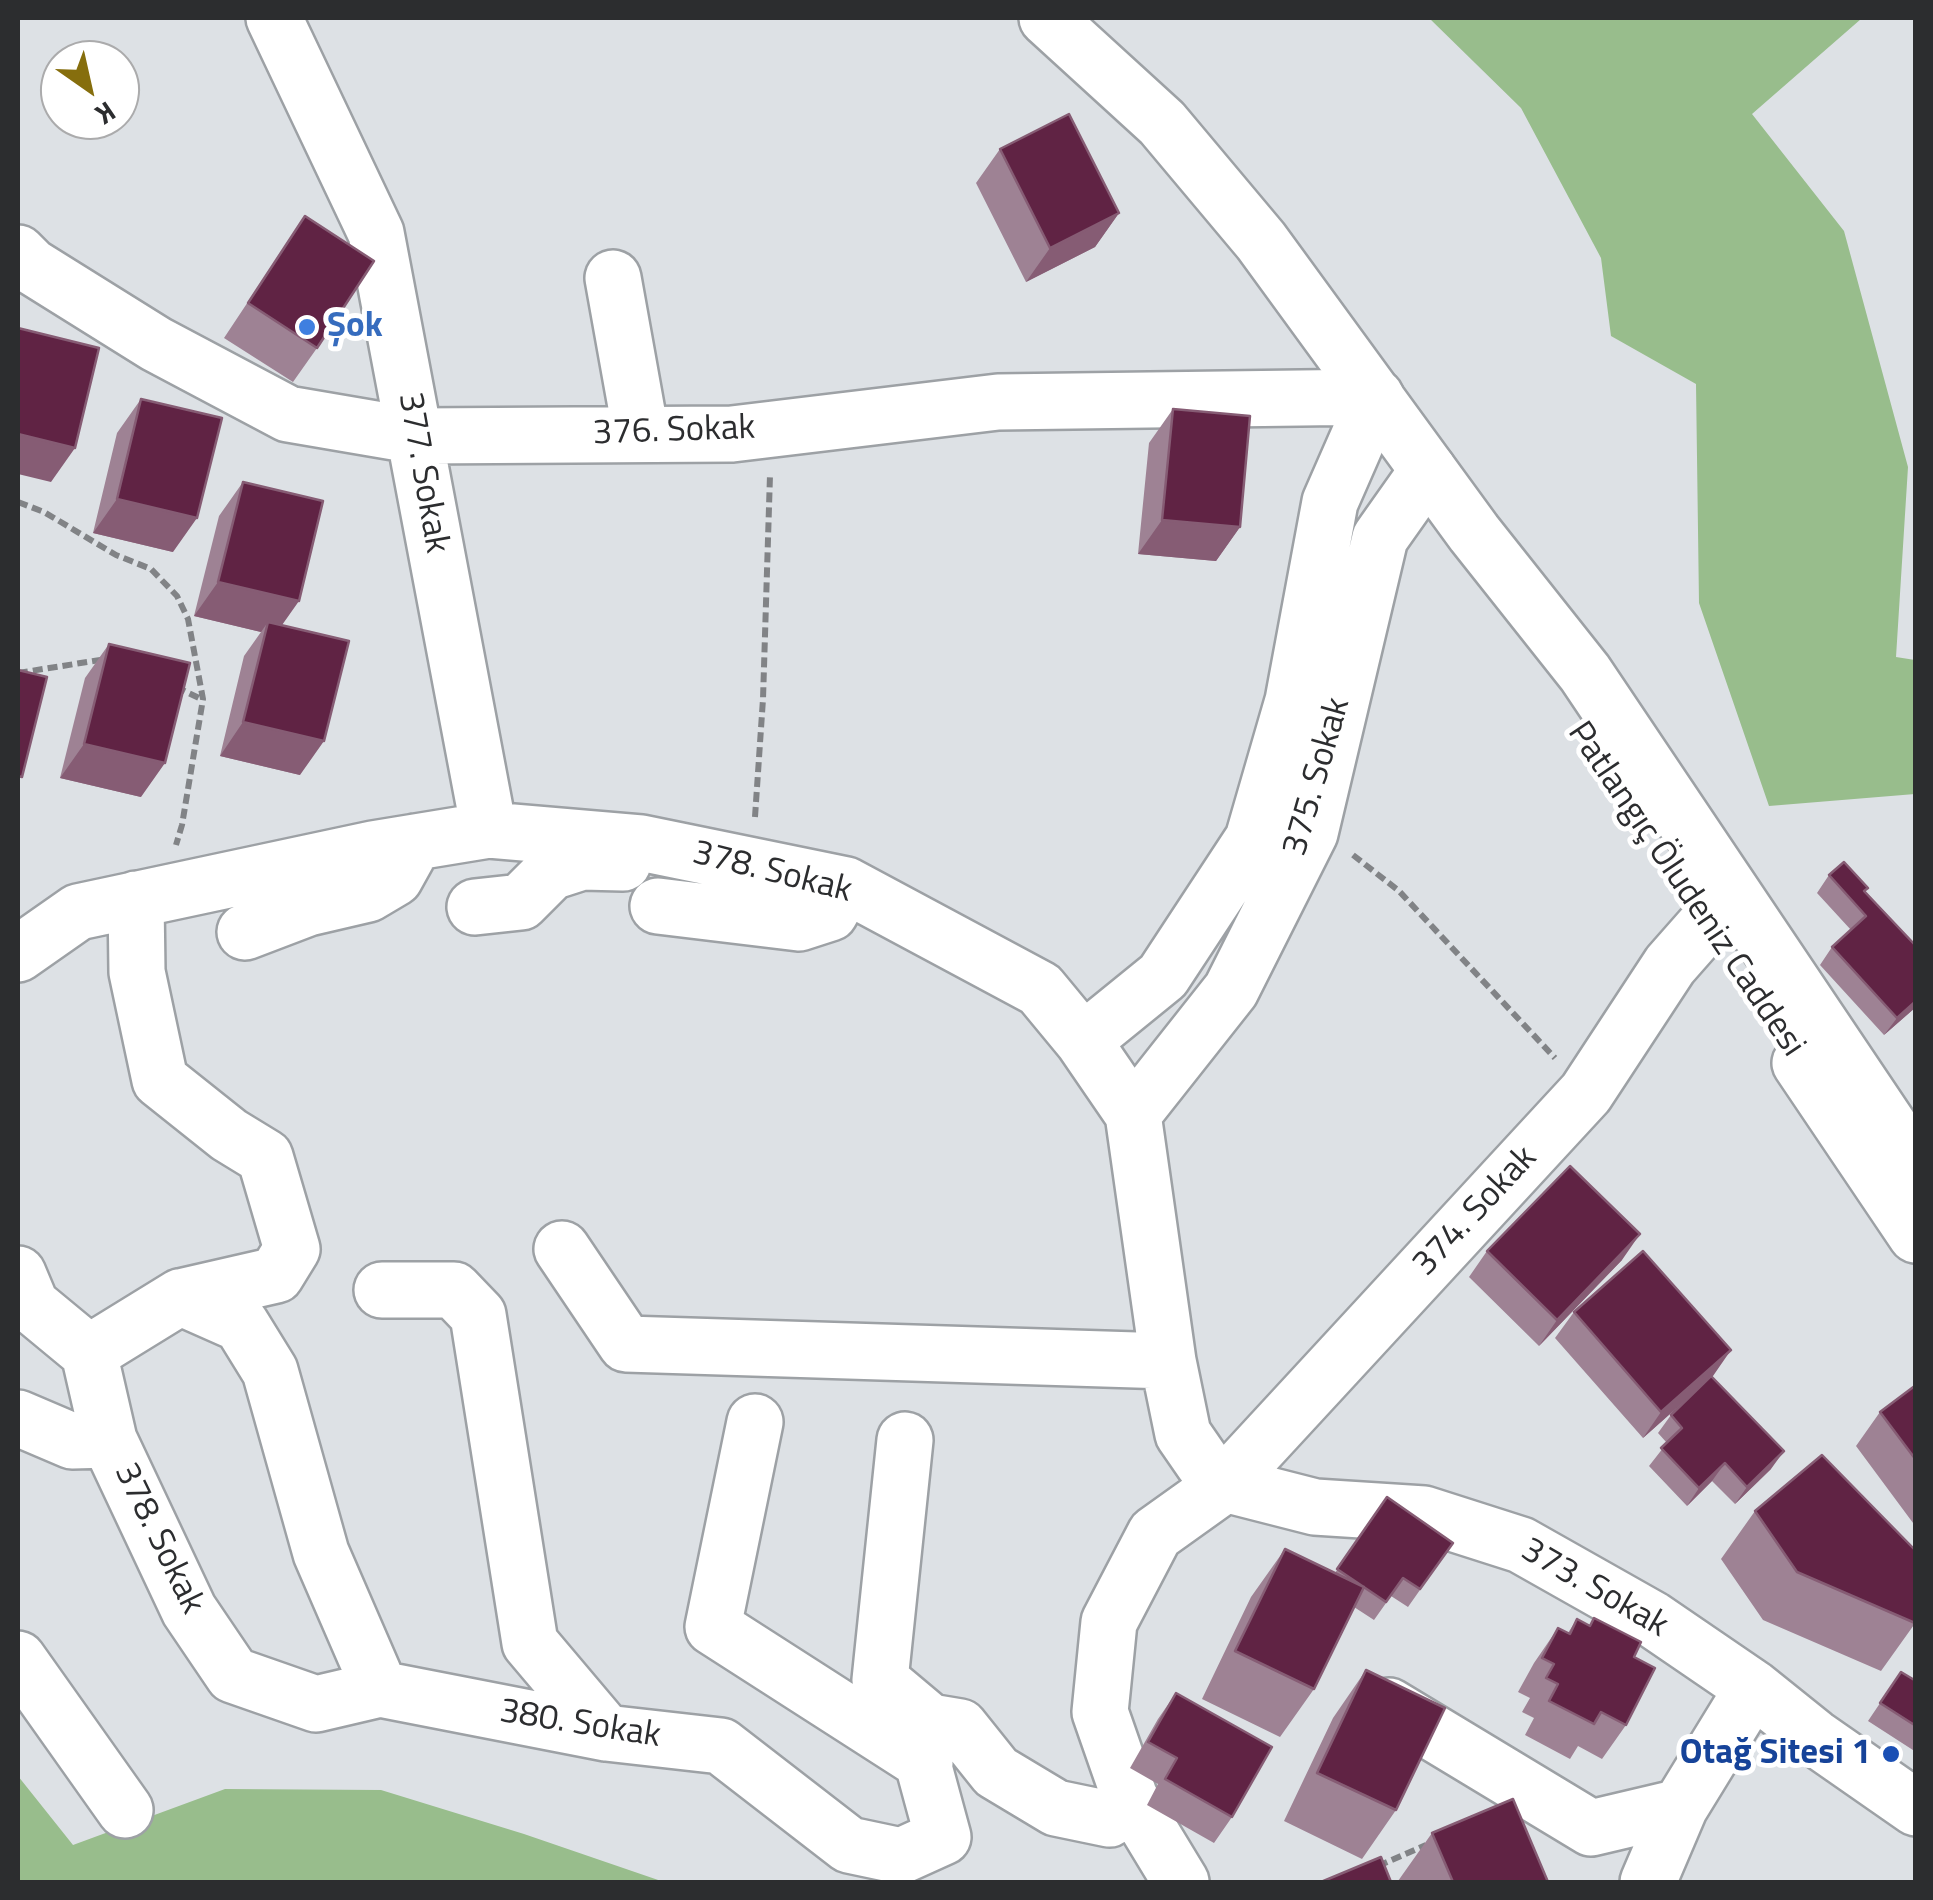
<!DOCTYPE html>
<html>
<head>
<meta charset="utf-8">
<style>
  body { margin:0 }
  #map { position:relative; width:1933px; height:1900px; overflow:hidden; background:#dde1e5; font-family:"Titillium Web",sans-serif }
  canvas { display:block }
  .frame { position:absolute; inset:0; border:20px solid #2c2d2f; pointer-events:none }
  .north { position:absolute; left:40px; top:40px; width:100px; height:100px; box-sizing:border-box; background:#fff; border:2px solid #ababac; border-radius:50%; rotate:146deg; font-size:28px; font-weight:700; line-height:40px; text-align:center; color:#2c2d2f }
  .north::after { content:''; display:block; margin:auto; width:35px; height:45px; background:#866e0d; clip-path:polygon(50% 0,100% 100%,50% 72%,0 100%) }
</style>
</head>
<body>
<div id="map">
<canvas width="1933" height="1900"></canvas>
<div class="frame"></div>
<div class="north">K</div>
</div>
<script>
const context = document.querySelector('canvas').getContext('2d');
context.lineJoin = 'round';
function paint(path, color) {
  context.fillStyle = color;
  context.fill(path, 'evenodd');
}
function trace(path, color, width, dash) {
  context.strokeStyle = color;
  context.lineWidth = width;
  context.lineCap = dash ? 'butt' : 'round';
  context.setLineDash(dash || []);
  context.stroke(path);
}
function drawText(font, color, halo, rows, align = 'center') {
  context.font = font + ' "Titillium Web",sans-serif';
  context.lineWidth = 10;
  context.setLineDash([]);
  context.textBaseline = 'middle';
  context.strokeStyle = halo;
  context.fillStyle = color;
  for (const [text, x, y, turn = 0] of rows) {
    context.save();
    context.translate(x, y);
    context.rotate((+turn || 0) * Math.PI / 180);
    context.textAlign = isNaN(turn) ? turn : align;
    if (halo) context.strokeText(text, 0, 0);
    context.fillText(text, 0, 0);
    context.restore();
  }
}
paint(new Path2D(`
  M 1429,18 L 1879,18 L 1861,19 L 1752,114 L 1844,231 L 1908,467 L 1896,657 L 1915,660 L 1915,794 L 1769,806 L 1699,603 L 1696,384 L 1611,336 L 1601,258 L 1521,108 Z
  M 18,1776 L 73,1845 L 225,1789 L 381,1790 L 524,1834 L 664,1882 L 18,1882 Z`), '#98bd8c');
const minor = new Path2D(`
  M 274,18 L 376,233 L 489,830
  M 18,253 L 31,266 L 156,344 L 288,414 L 417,436 L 732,434 L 998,402 L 1376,397 L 1330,502 L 1293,701 L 1253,839 L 1163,976 L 1083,1041
  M 613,278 L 641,434
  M 136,899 L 137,972 L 160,1080 L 229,1135 L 265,1157 L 292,1249 L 276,1275 L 180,1297
  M 658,906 L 799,923 L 830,913 L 846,885
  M 475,907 L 521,902 L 551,872 L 582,862 L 623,863
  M 245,932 L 308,908 L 368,894 L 395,878 L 415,842
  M 18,954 L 78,912 L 373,849 L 489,830 L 641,843 L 846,885 L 1040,989 L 1083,1041 L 1133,1114 L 1168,1361 L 1183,1434 L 1203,1463 L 1225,1484 L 1315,1507 L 1424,1514 L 1521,1545 L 1652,1619 L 1753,1688 L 1814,1737 L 1916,1808
  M 1133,1114 L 1231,990 L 1310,833 L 1380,538 L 1428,470
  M 562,1249 L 626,1344 L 1168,1361
  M 18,1274 L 31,1305 L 89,1353 L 109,1440 L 189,1610 L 233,1675 L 316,1704 L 380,1689
  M 382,1290 L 454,1290 L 478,1315 L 530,1643 L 606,1733
  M 89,1353 L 180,1297 L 241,1324 L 270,1371 L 321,1553 L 380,1689 L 606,1733 L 721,1746 L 849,1845 L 901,1856 L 943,1837 L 915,1734 L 930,1722 L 960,1727 L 996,1772 L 1056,1808 L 1109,1819 L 1130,1798
  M 18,1418 L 72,1441 L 109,1440
  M 755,1422 L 713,1627 L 925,1763
  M 905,1440 L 880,1680 L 930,1722
  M 18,1659 L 125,1810
  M 1389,1706 L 1591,1828 L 1680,1807
  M 1181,1882 L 1130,1798 L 1100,1712 L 1109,1622 L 1155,1534 L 1225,1484 L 1586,1093 L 1670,965 L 1707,923
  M 1648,1882 L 1680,1807 L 1753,1688`);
const major = new Path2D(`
  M 1047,18 L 1162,123 L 1261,241 L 1474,533 L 1585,673 L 1916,1166
  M 1800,1063 L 1916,1235`);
trace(minor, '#9da1a5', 60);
trace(major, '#9da1a5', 60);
trace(new Path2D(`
  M 18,502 L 44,512 L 116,555 L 151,569 L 177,596 L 188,619 L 203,699 L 182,825 L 176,845
  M 18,673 L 106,659
  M 176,687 L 201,699
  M 755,817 L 763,699 L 770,475
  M 1353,855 L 1399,891 L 1555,1058
  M 1378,1866 L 1426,1845`), '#818386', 6, [10, 5]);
trace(minor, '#fff', 55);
trace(major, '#fff', 55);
paint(new Path2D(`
  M 1000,149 L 1119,213 L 1095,247 L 1026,282 L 976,183 Z
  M 305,216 L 317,348 L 293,382 L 224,338 Z
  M 141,399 L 173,552 L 93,533 L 117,433 Z
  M 1173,409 L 1240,527 L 1216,561 L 1138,554 L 1149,443 Z
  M 243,482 L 282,625 L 300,775 L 220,756 L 244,656 L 261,632 L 194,616 L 219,516 Z
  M 109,644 L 141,797 L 60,778 L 85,678 Z
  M 1829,875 L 1865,891 L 1916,946 L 1916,1007 L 1884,1035 L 1820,965 L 1832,947 L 1851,930 L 1817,893 Z
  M 1487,1251 L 1622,1260 L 1539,1346 L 1469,1277 Z
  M 1574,1312 L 1712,1377 L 1771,1469 L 1735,1504 L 1712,1481 L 1687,1506 L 1649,1466 L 1667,1443 L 1658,1433 L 1671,1415 L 1694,1392 L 1643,1438 L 1555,1338 Z
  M 1916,1385 L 1916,1527 L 1856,1446 L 1880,1412 Z
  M 1387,1497 L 1453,1543 L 1408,1607 L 1391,1596 L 1374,1620 L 1354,1607 L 1314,1689 L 1280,1737 L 1202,1699 L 1251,1597 L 1285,1549 L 1335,1573 Z
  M 1755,1511 L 1916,1622 L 1881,1671 L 1763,1620 L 1721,1559 Z
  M 1594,1618 L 1634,1657 L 1626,1725 L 1602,1759 L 1578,1746 L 1570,1759 L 1525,1735 L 1534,1718 L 1522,1712 L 1530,1698 L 1518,1692 L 1534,1663 L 1558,1628 L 1568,1633 L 1577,1619 L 1589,1626 Z
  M 1366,1670 L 1396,1810 L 1362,1859 L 1284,1821 L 1333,1718 Z
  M 1901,1672 L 1916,1681 L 1916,1752 L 1868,1721 Z
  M 1176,1693 L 1232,1817 L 1214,1843 L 1147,1805 L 1158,1784 L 1130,1768 L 1158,1719 Z
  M 1432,1833 L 1548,1882 L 1399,1882 L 1398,1881 Z`), '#9e8294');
paint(new Path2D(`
  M 1119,213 L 1095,247 L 1026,282 L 1050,248 Z
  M 18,434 L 75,448 L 51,482 L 18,474 Z
  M 117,499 L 197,518 L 173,552 L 93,533 Z
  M 1162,520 L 1240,527 L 1216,561 L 1138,554 Z
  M 218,582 L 299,601 L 275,635 L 268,622 L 261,632 L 194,616 Z
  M 243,722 L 324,741 L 300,775 L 220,756 Z
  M 84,744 L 165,763 L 141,797 L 60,778 Z
  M 1916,1001 L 1916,1007 L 1884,1035 L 1897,1018 Z
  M 1640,1234 L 1622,1260 L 1539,1346 L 1557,1320 Z
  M 1731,1350 L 1713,1376 L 1643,1438 L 1661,1412 Z
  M 1784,1451 L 1771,1469 L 1735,1504 L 1747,1487 Z
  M 1725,1463 L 1712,1481 L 1687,1506 L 1699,1488 Z`), '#865c74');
const building = new Path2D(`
  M 1069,114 L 1119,213 L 1050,248 L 1000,149 Z
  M 305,216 L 374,261 L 317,348 L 248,303 Z
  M 18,328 L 99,348 L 75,448 L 18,434 Z
  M 141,399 L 222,418 L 197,518 L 117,499 Z
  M 1173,409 L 1250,416 L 1240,527 L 1162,520 Z
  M 243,482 L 323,501 L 299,601 L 218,582 Z
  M 268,622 L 349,641 L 324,741 L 243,722 Z
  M 109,644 L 190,663 L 165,763 L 84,744 Z
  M 18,670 L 47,677 L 22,777 L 18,776 Z
  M 1844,862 L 1868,888 L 1864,891 L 1916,946 L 1916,1001 L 1897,1018 L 1832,947 L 1866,916 L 1829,875 Z
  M 1570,1166 L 1640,1234 L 1557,1320 L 1487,1251 Z
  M 1643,1251 L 1731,1350 L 1661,1412 L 1574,1312 Z
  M 1711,1376 L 1784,1451 L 1747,1487 L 1725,1463 L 1699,1488 L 1661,1448 L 1682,1428 L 1671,1415 Z
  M 1916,1385 L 1916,1460 L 1880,1412 Z
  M 1822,1455 L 1916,1551 L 1915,1623 L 1797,1572 L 1755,1511 Z
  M 1387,1497 L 1453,1543 L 1420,1589 L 1403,1578 L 1386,1602 L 1337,1569 Z
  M 1285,1549 L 1364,1587 L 1314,1689 L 1235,1651 Z
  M 1594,1618 L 1641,1642 L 1634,1657 L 1655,1668 L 1626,1725 L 1601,1712 L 1594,1724 L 1549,1701 L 1558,1684 L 1546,1678 L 1554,1664 L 1542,1658 L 1558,1628 L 1570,1634 L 1577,1619 L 1590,1626 Z
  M 1366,1670 L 1445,1708 L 1396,1810 L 1317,1773 Z
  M 1901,1672 L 1916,1681 L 1916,1726 L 1880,1703 Z
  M 1176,1693 L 1272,1747 L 1232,1817 L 1165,1779 L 1177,1758 L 1148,1742 Z
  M 1513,1799 L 1548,1882 L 1453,1882 L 1432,1833 Z
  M 1381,1857 L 1391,1882 L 1321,1882 Z`);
paint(building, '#602344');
trace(building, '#865c74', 2.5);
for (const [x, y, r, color] of [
  [307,327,10,"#3f7fe0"],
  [1891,1754,10,"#1a4fb4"]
]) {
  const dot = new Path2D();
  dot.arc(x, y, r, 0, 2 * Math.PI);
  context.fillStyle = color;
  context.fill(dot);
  trace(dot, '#fff', 4);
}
drawText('bold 35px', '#366cbe', '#fff', [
  ["Şok",327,327]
], 'left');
drawText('35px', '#2c2d2f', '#fff', [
  ["376. Sokak",674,432,-2],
  ["377. Sokak",422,473,80],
  ["375. Sokak",1318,777,-74],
  ["378. Sokak",772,873,14],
  ["Patlangıç Öludeniz Caddesi",1685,890,56],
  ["374. Sokak",1476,1212,-47],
  ["378. Sokak",158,1539,64],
  ["373. Sokak",1594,1589,30],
  ["380. Sokak",580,1725,9]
]);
drawText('bold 35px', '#164399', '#fff', [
  ["Otağ Sitesi 1",1871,1754]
], 'right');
</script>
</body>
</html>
